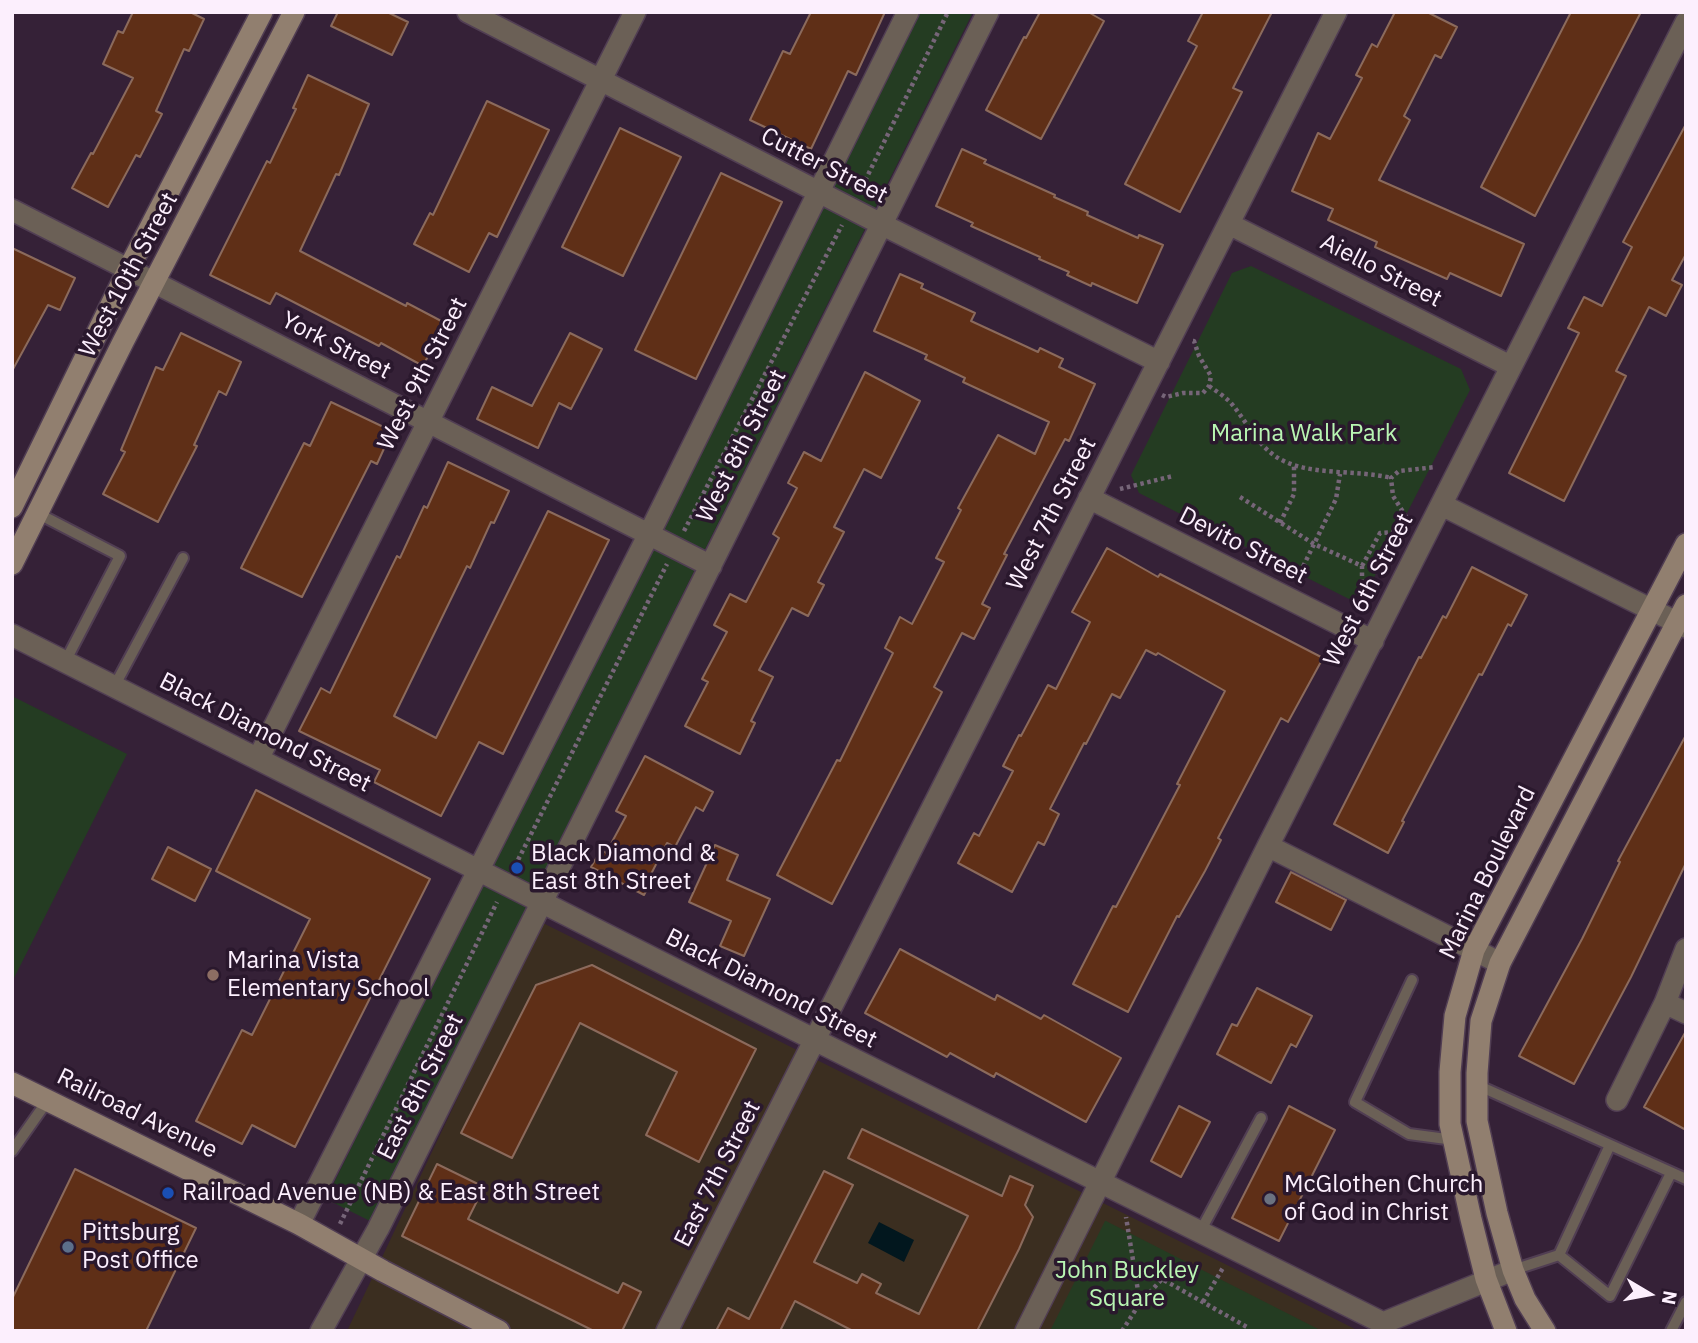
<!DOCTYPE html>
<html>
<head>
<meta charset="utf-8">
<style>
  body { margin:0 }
  #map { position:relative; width:1698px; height:1343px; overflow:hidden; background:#352137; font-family:"IBM Plex Sans",sans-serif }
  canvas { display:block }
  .frame { position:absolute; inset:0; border:14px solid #fceffd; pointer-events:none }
  .north { position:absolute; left:1614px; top:1259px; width:70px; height:70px; -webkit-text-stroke:5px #2a182d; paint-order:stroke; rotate:100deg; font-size:19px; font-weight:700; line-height:28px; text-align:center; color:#fceffd }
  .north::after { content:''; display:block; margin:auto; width:24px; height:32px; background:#fceffd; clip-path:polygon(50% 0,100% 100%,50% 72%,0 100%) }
</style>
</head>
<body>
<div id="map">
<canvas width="1698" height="1343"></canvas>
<div class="frame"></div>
<div class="north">N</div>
</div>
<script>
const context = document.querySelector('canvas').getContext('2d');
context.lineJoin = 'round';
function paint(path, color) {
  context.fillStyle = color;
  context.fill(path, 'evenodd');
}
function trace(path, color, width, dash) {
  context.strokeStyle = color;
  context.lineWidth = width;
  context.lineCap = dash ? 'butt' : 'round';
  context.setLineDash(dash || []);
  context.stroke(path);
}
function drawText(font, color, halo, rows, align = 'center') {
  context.font = font + ' "IBM Plex Sans",sans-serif';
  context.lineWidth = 7;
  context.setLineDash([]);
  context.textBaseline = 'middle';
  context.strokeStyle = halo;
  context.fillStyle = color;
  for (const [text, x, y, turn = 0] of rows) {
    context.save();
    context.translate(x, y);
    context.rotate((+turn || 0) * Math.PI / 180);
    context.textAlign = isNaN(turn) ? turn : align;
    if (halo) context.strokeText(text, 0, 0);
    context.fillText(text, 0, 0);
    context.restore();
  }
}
paint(new Path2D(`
  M 541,922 L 1359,1331 L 347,1331 Z`), '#3b2e20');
paint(new Path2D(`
  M 909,12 L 973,12 L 370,1221 L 326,1199 Z
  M 1251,266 L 1461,369 L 1470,390 L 1366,593 L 1349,599 L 1139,493 L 1131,475 L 1232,273 Z
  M 12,696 L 127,754 L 12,982 Z
  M 1105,1221 L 1106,1221 L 1322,1331 L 1050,1331 Z`), '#243c22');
paint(new Path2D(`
  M 879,1222 L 914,1240 L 904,1262 L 868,1243 Z`), '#02171e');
const building = new Path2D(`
  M 133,12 L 190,12 L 204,19 L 189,51 L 184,49 L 156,111 L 162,114 L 140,157 L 136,155 L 108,207 L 72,188 L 91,153 L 93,154 L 133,78 L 103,64 L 118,31 L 123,33 Z
  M 338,12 L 387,12 L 408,22 L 392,55 L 331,26 Z
  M 811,12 L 885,12 L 856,75 L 848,71 L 811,149 L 750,120 L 783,51 L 790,54 Z
  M 1040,12 L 1088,12 L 1104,21 L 1041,139 L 986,110 L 1024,37 L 1026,38 Z
  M 1203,12 L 1272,12 L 1233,88 L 1242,92 L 1180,212 L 1125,184 L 1197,46 L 1188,41 Z
  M 1395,12 L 1427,12 L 1457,27 L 1441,58 L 1435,55 L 1404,116 L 1410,120 L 1379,180 L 1524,244 L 1501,296 L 1450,273 L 1447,279 L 1375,247 L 1377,242 L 1328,220 L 1333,209 L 1292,191 L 1318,133 L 1330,139 L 1362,78 L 1356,75 L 1372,44 L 1377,47 Z
  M 1571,12 L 1641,12 L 1535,216 L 1481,187 Z
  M 308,75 L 369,104 L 339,175 L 336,174 L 300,251 L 406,306 L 407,303 L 445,323 L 423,366 L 381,343 L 379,346 L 276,293 L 270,304 L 210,275 L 267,161 L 270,163 L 296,109 L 293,108 Z
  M 487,101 L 549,130 L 497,237 L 489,233 L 469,272 L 414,244 L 430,213 L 433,215 Z
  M 1686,124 L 1686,254 L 1672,280 L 1682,285 L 1666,316 L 1649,307 L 1616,371 L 1626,376 L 1564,501 L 1509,473 L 1579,333 L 1568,328 L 1584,297 L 1602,306 L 1632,247 L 1623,242 Z
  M 620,128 L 681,157 L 623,276 L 562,247 Z
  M 962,149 L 986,160 L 984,163 L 1055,195 L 1054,197 L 1088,212 L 1087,215 L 1138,238 L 1139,235 L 1163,245 L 1137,303 L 1092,283 L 1091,286 L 1067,275 L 1069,272 L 1039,259 L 1040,257 L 971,226 L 973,223 L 936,206 Z
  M 721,173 L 782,202 L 696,379 L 635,350 Z
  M 12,248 L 75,278 L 60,310 L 48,305 L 12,371 Z
  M 900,274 L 923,284 L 921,288 L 975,313 L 971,321 L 1038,352 L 1040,348 L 1063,359 L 1059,367 L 1095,384 L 1069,441 L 1065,439 L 1004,554 L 1007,555 L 982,604 L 990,608 L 974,639 L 962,633 L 934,687 L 942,692 L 832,904 L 777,875 L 837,760 L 840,761 L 893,653 L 885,648 L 900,617 L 912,624 L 944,562 L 936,558 L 961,510 L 958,508 L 998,435 L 1035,454 L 1049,422 L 963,382 L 965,378 L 925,359 L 927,355 L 874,331 Z
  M 181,333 L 241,362 L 226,395 L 219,391 L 194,445 L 197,446 L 158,522 L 103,494 L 125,452 L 121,450 L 156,367 L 163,370 Z
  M 570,333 L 602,349 L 571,409 L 559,403 L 538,448 L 477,419 L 492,387 L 532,406 Z
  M 865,372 L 920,401 L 881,478 L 864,469 L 834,527 L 844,532 L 818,582 L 824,585 L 808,616 L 792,608 L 759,670 L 773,677 L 751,721 L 755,723 L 740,754 L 685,726 L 708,682 L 702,679 L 727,632 L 714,625 L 730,594 L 746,602 L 779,538 L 773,534 L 797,488 L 788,483 L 804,452 L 821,461 Z
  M 331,402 L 392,431 L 377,464 L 371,461 L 302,597 L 241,568 L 304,443 L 310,446 Z
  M 448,462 L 509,491 L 494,523 L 491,522 L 470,568 L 467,566 L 394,716 L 436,738 L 548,511 L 609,540 L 503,754 L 479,742 L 441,816 L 374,782 L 380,770 L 299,731 L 321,688 L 330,693 L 397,556 L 400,558 L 424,506 L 427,508 Z
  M 1107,548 L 1158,577 L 1160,574 L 1323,658 L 1288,722 L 1281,718 L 1218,838 L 1221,840 L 1205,871 L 1179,917 L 1177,916 L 1128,1012 L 1073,984 L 1113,906 L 1116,907 L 1180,785 L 1177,784 L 1225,691 L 1158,653 L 1156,655 L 1146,650 L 1120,698 L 1112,694 L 1086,744 L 1084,743 L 1050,809 L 1059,814 L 1044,845 L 1038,842 L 1012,892 L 958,863 L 974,833 L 979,836 L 1013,771 L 1003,766 L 1019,735 L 1021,736 L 1048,685 L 1056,689 L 1090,622 L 1072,612 Z
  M 1472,567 L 1527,595 L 1511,626 L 1508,624 L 1482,675 L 1479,674 L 1402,821 L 1404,822 L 1388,853 L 1334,824 L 1419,657 L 1421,658 L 1443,616 L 1446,618 Z
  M 1686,735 L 1686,863 L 1631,977 L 1574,1084 L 1519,1056 L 1582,939 L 1620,862 L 1618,861 Z
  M 645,756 L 713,792 L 703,811 L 696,807 L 675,847 L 667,843 L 649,878 L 652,880 L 644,895 L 591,867 L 601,850 L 606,853 L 626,816 L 616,811 Z
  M 256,790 L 430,879 L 295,1147 L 252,1125 L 242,1144 L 196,1121 L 242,1030 L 252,1035 L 310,919 L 216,871 Z
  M 715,845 L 738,855 L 727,880 L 770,899 L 744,956 L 720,946 L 731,921 L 689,902 Z
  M 168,847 L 211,869 L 195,901 L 152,879 Z
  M 1291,872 L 1346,900 L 1331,930 L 1276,902 Z
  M 900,949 L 995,1000 L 997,995 L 1041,1019 L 1044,1015 L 1121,1058 L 1086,1122 L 996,1073 L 994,1077 L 950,1053 L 947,1057 L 865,1013 Z
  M 592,965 L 756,1049 L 699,1162 L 646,1135 L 677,1072 L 580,1023 L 512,1158 L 461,1133 L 536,985 Z
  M 1257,988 L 1312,1016 L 1296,1047 L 1291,1044 L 1271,1083 L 1217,1054 L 1232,1024 L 1237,1026 Z
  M 1686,1031 L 1686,1130 L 1644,1107 Z
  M 1179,1106 L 1210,1122 L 1181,1177 L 1151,1161 Z
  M 1289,1106 L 1335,1130 L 1279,1241 L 1232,1218 Z
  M 862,1129 L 1002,1196 L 1010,1176 L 1033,1186 L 1025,1205 L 1033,1217 L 1019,1249 L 977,1331 L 853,1331 L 795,1301 L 780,1331 L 716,1331 L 728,1308 L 749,1319 L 824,1171 L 853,1185 L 814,1262 L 857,1283 L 862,1274 L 881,1284 L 876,1293 L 919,1314 L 968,1216 L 848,1158 Z
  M 437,1164 L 484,1187 L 468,1219 L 618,1293 L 623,1283 L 641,1292 L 622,1331 L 594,1331 L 402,1236 Z
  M 75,1169 L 196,1228 L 146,1331 L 12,1331 L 12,1299 Z`);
paint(building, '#5f2f17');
trace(building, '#8b6a5c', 2);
const lane = new Path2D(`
  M 37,513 L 120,556 L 65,662
  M 114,687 L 183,558
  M 1412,980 L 1355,1102 L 1409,1134 L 1454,1140
  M 1477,1085 L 1686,1179
  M 1610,1145 L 1559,1255 L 1610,1296 L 1671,1173
  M 12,1151 L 48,1100
  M 1200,1232 L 1261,1118
  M 1513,1270 L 1559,1255
  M 1671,1331 L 1686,1302`);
const street = new Path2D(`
  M 468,12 L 883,225 L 1159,362
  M 12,210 L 711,566
  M 1229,224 L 1510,366
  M 1089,498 L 1373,641
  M 1442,505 L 1686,627
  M 12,635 L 815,1040 L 1383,1323 L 1513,1270
  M 258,759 L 635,12
  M 1268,846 L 1500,963
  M 1665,1003 L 1686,1013
  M 1617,1100 L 1665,1003 L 1686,949
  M 299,1224 L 649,534 L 908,12
  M 321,1331 L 378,1229 L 988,12
  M 667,1331 L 1336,12
  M 1026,1331 L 1268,846 L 1686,22`);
const secondary = new Path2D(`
  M 12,507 L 128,270 L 262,12
  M 12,564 L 123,342 L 294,12
  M 12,1083 L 299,1224 L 383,1271 L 499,1331
  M 1506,1331 L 1486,1279 L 1471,1219 L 1450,1124 L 1450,1072 L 1455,1016 L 1474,950 L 1686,544
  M 1545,1331 L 1525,1299 L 1513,1270 L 1497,1213 L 1477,1121 L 1477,1073 L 1481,1021 L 1500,963 L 1686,605`);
trace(lane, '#513e53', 14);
trace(street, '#513e53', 24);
trace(secondary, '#513e53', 24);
trace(new Path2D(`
  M 859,193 L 948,12
  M 1209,386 C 1216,391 1224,396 1230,402 C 1246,420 1255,442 1275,456 C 1305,477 1357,469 1391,478
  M 1162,395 L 1166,397 L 1183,393 L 1203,393 L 1209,386 L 1211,376 L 1199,356 L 1194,341 L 1191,341
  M 1120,489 L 1173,476
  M 1240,497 L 1314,544 L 1362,566 L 1362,603 L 1364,610
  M 1280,523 L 1294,494 L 1294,464
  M 1410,523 L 1393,496 L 1391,478 L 1399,471 L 1436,467
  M 684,531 L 842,225
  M 1362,566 L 1380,533 L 1395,532 L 1406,525
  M 1297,579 L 1336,499 L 1340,474
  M 515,866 L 667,564
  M 340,1224 L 497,902
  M 1203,1302 L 1224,1266
  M 1140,1303 L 1162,1279 L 1247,1327 L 1246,1331
  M 1122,1331 L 1140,1303 L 1126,1217`), '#766578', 4.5, [3.5, 3.5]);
trace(lane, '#6b6056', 10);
trace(street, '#6b6056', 21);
trace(secondary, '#917f6f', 21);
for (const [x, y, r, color] of [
  [517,868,7,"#1a4fb4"],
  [213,975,7,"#8d6e63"],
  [168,1193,7,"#1a4fb4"],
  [1270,1199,7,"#6b7280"],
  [68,1247,7,"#5c6f8a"]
]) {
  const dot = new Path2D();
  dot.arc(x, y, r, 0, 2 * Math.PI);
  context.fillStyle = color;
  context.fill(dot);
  trace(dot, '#2a182d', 2.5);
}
drawText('24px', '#fceffd', '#2a182d', [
  ["Cutter Street",824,166,27],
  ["Aiello Street",1381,271,27],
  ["West 10th Street",129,275,-62],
  ["York Street",336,346,27],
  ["West 9th Street",423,374,-63],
  ["West 8th Street",742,446,-63],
  ["West 7th Street",1052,514,-63],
  ["Devito Street",1243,546,27],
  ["West 6th Street",1369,590,-63],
  ["Black Diamond Street",265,733,27],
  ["Marina Boulevard",1488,873,-64],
  ["Black Diamond Street",771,989,27],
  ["East 8th Street",421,1087,-63],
  ["Railroad Avenue",137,1114,26],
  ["East 7th Street",718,1174,-63]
]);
drawText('24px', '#b8f5b2', '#2a182d', [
  ["Marina Walk Park",1304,434],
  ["John Buckley",1127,1271],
  ["Square",1127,1299]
]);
drawText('24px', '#fceffd', '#2a182d', [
  ["Black Diamond &",531,854],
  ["East 8th Street",531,882],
  ["Marina Vista",227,961],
  ["Elementary School",227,989],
  ["McGlothen Church",1284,1185],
  ["of God in Christ",1284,1213],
  ["Railroad Avenue (NB) & East 8th Street",182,1193],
  ["Pittsburg",82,1233],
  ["Post Office",82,1261]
], 'left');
</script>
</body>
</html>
